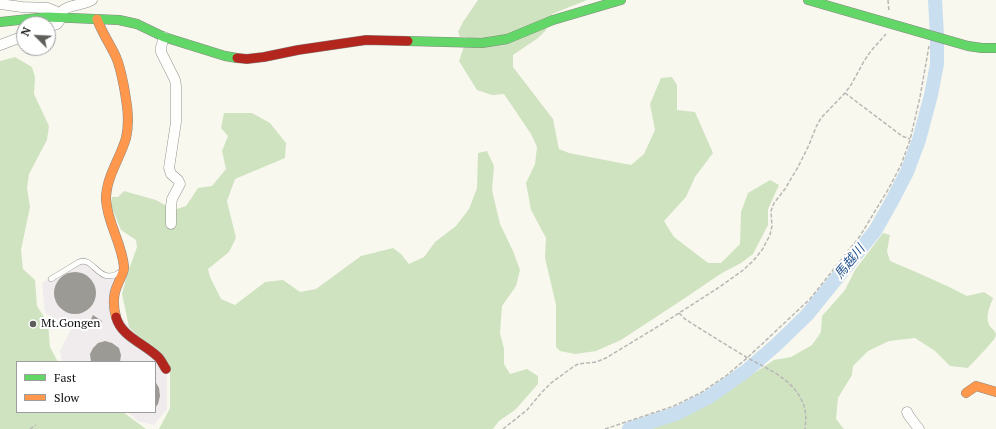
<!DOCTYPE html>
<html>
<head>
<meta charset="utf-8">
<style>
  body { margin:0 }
  #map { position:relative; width:996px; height:429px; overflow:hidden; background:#f9f8ef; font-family:"PT Serif",serif }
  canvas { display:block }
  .legend { position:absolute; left:16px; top:361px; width:140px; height:52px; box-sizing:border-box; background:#fff; border:1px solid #9d9d9d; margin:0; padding:5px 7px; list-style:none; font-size:12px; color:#0b0b0b }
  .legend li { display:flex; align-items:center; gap:8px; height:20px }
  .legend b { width:20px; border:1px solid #9d9d9d }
  .north { position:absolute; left:16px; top:16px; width:40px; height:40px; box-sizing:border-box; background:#fff; border:1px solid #9d9d9d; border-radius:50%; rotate:294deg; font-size:11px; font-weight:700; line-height:16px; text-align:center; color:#0b0b0b }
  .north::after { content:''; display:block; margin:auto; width:14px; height:18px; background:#5e5e5b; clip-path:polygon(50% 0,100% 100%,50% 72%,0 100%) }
</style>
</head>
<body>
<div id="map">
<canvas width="996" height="429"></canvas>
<ul class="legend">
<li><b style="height:5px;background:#63d668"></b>Fast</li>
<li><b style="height:5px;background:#ff974d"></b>Slow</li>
</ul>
<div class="north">N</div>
</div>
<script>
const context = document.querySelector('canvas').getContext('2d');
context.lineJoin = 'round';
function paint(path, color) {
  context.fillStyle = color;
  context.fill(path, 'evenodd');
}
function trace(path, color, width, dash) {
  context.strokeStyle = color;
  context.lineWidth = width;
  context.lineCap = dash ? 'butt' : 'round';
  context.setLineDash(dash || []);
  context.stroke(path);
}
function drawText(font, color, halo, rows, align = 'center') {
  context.font = font + ' "PT Serif","Noto Sans JP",serif';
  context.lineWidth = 4;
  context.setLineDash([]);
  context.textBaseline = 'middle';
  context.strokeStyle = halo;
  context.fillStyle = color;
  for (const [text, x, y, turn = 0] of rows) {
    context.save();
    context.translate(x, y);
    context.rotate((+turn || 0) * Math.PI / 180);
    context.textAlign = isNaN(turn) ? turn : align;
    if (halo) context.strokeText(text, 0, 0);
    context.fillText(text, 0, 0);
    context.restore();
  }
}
paint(new Path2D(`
  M 84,257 L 107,274 L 113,273 L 119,268 L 110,303 L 167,372 L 167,409 L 154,425 L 138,421 L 127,412 L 155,412 L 155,362 L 62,362 L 60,351 L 72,327 L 45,313 L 42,283 L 80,258 Z`), '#f0ebec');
paint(new Path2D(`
  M 478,0 L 587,0 L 552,14 L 546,30 L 538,38 L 513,55 L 513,67 L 553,119 L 559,149 L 569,153 L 631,165 L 644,154 L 655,130 L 650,104 L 661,78 L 672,77 L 677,85 L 677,110 L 695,112 L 713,153 L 695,177 L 686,197 L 664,221 L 674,237 L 708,263 L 721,263 L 740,244 L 741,212 L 748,193 L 770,180 L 779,185 L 768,209 L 768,225 L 753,254 L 741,263 L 722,273 L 679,302 L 621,340 L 596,351 L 575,354 L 560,351 L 556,347 L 556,305 L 545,258 L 546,238 L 531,210 L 526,183 L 535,164 L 537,147 L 531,134 L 504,94 L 492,95 L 477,90 L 459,61 L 467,37 L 460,37 L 458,32 L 463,22 Z
  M 15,57 L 32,67 L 35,77 L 34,94 L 49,126 L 47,140 L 29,174 L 27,188 L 30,207 L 21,250 L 23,269 L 35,280 L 37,306 L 48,323 L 50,347 L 58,362 L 17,362 L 17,412 L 123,412 L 146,429 L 0,429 L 0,61 Z
  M 224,113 L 252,113 L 270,123 L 286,143 L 285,158 L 235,179 L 227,201 L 236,238 L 229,252 L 208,269 L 210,277 L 221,299 L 235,305 L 265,282 L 283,280 L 300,292 L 316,289 L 361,256 L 393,248 L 401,254 L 409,264 L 424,257 L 435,242 L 456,226 L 469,209 L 477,188 L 478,153 L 487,151 L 494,166 L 492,190 L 500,224 L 513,251 L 520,270 L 516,286 L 502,306 L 500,333 L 504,349 L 504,364 L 510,374 L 527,369 L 538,376 L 538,384 L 515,410 L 499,421 L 493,429 L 159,429 L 170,408 L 170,370 L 129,327 L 122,294 L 127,275 L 137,247 L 136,240 L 121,230 L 111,205 L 112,197 L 118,197 L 124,191 L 156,200 L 174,210 L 186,206 L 198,188 L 212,186 L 226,169 L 222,151 L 228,136 L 221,128 Z
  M 883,233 L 890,235 L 887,251 L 890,261 C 916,272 942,283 967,296 L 984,292 L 993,298 C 990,307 985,315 989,325 C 991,328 996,331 996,335 C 996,340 972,363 968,368 L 950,366 L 935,351 L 915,338 L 889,341 L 868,351 L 853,366 L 852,375 L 838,398 L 836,419 L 844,429 L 644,429 L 670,421 L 694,411 L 715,399 L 774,360 L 791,357 L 812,345 L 821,332 L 822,316 L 845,290 L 855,270 Z`), '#cfe3c0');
trace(new Path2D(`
  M 629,429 L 678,413 L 709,397 L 746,371 L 776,345 L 807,315 L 875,231 L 892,201 L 907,172 L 919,140 L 931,95 L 937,64 L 937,35 L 935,0`), '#c9deef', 14);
paint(new Path2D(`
  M54 293a21 21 0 1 1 42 0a21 21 0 1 1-42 0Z
  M 93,315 L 102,321 L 98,328 L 89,323 Z
  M 105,341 L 112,343 L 119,348 L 121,355 L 120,362 L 91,362 L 90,354 L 93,348 L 98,343 Z
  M 155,381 L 159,388 L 160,396 L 158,404 L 155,408 Z`), '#9c9a95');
const lane = new Path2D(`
  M 51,279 L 79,262 C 94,256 98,285 119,273`);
const street = new Path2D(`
  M 0,4 L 22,7 L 48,8 L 55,11 L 62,17 L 57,24 L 48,27
  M 59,14 C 68,3 80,7 92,0
  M 164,37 L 161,47 L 161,52 L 175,80 L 176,86 L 176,122 L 169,168 L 171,174 L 178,180 L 180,184 L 172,199 L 171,206 L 171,224
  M 0,45 L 24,36
  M 907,412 L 909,416 L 919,429`);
const fast = new Path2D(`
  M 808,0 L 968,46 L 982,48 L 996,48
  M 0,22 L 47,17 L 119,20 L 137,24 L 164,37 L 225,56 L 237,58
  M 408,41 L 482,43 L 507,39 L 553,20 L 621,0`);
const slow = new Path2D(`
  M 97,19 C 102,33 110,44 116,57 C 120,66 122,77 124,87 C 127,104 130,121 126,138 C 120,159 106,177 106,199 C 107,223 122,243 124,267 C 124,273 120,278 118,284 C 113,294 113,306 116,317
  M 966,393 L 976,386 L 996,392`);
const jam = new Path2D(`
  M 237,58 L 247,59 L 264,57 L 298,50 L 366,40 L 408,41
  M 116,317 C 121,336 143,343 157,356 C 161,359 163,365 166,369`);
trace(lane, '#92928e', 6);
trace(street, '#92928e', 11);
trace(fast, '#898884', 10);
trace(slow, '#898884', 10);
trace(jam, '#898884', 10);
trace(new Path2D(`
  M 888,0 L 889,12
  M 845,93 L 902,136 L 910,139
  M 679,313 L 685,319 C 705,332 725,344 746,357 C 765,368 790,377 801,399 C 807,411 806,417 805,429
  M 30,429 L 36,425
  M 503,429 L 527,410 L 542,392 L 551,383 L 573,367 L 578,364 L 596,362 L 606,358 L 662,324 L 718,288 L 742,271 L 753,261 L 762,250 L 770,235 L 772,226 L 771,211 L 774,203 L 785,189 L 798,167 L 809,145 L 816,127 L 821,118 L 845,93 L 851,85 L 864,61 L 871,51 L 886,34
  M 605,429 L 674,406 L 702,392 L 727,375 L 747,358 L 810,299 L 860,236 L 889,188 L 901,165 L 910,140 L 920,97 L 929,46`), '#b7b7b5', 1.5, [4, 2]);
trace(lane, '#fefefd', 5);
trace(street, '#fefefd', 10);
trace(fast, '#63d668', 9);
trace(slow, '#ff974d', 9);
trace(jam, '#b3261e', 9);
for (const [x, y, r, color] of [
  [33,324,4,"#5e5e5b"]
]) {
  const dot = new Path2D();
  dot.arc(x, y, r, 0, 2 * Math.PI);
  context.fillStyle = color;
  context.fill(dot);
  trace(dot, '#fff', 1.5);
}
drawText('12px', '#0b0b0b', '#fff', [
  ["Mt.Gongen",41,324]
], 'left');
drawText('italic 13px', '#23548e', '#fff', [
  ["馬越川",850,262,-51]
]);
</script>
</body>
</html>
